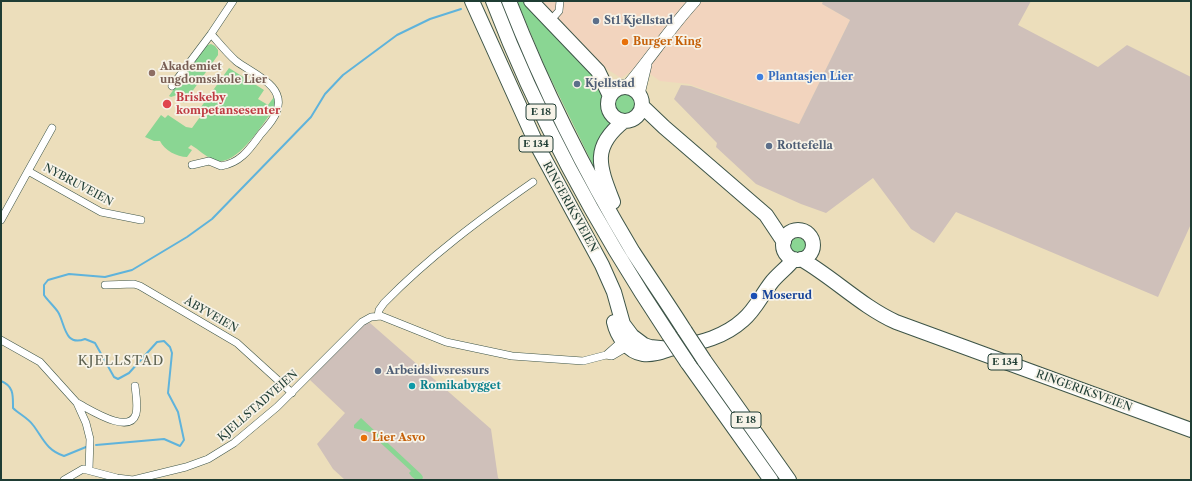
<!DOCTYPE html>
<html>
<head>
<meta charset="utf-8">
<style>
  body { margin:0 }
  #map { position:relative; width:1192px; height:481px; overflow:hidden; background:#ecdebb; font-family:"Libre Caslon Text",serif }
  canvas { display:block }
  .frame { position:absolute; inset:0; border:2px solid #1f3d34; pointer-events:none }
</style>
</head>
<body>
<div id="map">
<canvas width="1192" height="481"></canvas>
<div class="frame"></div>
</div>
<script>
const context = document.querySelector('canvas').getContext('2d');
context.lineJoin = 'round';
function paint(path, color) {
  context.fillStyle = color;
  context.fill(path, 'evenodd');
}
function trace(path, color, width, dash) {
  context.strokeStyle = color;
  context.lineWidth = width;
  context.lineCap = dash ? 'butt' : 'round';
  context.setLineDash(dash || []);
  context.stroke(path);
}
function drawText(font, color, halo, rows, align = 'center') {
  context.font = font + ' "Libre Caslon Text",serif';
  context.lineWidth = 3.5;
  context.setLineDash([]);
  context.textBaseline = 'middle';
  context.strokeStyle = halo;
  context.fillStyle = color;
  for (const [text, x, y, turn = 0] of rows) {
    context.save();
    context.translate(x, y);
    context.rotate((+turn || 0) * Math.PI / 180);
    context.textAlign = isNaN(turn) ? turn : align;
    if (halo) context.strokeText(text, 0, 0);
    context.fillText(text, 0, 0);
    context.restore();
  }
}
paint(new Path2D(`
  M 539,1 L 823,1 L 822,4 L 850,20 L 799,124 L 689,84 L 660,81 L 639,66 L 621,78 L 599,64 Z`), '#f2d4be');
paint(new Path2D(`
  M 823,1 L 1031,1 L 1018,25 L 1098,67 L 1127,45 L 1191,77 L 1191,224 L 1158,297 L 956,212 L 934,243 L 911,229 L 873,178 L 826,213 L 801,204 L 756,184 L 716,147 L 717,143 L 674,99 L 681,85 L 691,86 L 799,124 L 850,20 L 822,4 Z
  M 370,323 L 491,429 L 498,478 L 501,480 L 345,480 L 333,469 L 317,444 L 345,413 L 310,380 L 358,325 Z`), '#cfc0ba');
paint(new Path2D(`
  M 517,1 L 526,1 L 588,69 L 603,92 L 604,109 L 612,122 L 598,164 L 593,165 L 545,67 Z
  M 211,44 L 215,46 L 218,50 L 218,55 L 184,103 L 177,95 L 171,97 L 169,96 L 205,46 Z
  M 229,68 L 264,90 L 258,99 L 268,105 L 274,97 L 276,102 L 274,109 C 263,123 236,169 214,160 C 206,157 198,149 191,145 L 188,148 L 192,150 L 187,157 C 177,157 164,150 160,141 L 154,141 L 145,137 L 161,115 L 165,118 L 168,115 L 186,127 L 192,128 L 200,117 L 196,114 Z
  M614 104a11 11 0 1 1 22 0a11 11 0 1 1-22 0Z
  M790 246a8 8 0 1 1 16 0a8 8 0 1 1-16 0Z
  M 361,418 L 421,474 L 423,477 L 422,480 C 416,480 413,479 409,473 L 411,471 L 372,435 L 373,433 L 354,428 L 354,425 Z`), '#8ad693');
trace(new Path2D(`
  M 1,381 C 14,386 13,396 13,408 C 19,414 28,418 33,425 C 43,438 46,450 64,456 L 86,447
  M 96,445 L 164,439 L 180,446 L 184,440 L 178,412 L 168,393 L 172,353 L 170,347 L 164,341 L 157,342 L 129,373 L 118,379 L 114,377 L 95,343 L 85,339 C 64,347 65,323 58,312 C 54,306 48,301 44,295 L 44,285 L 48,280 L 69,274 L 105,277 L 132,270 L 187,237 L 212,219 L 311,117 L 325,94 L 343,75 L 397,35 L 430,19 L 461,9`), '#5fb3db', 2);
const street = new Path2D(`
  M 550,21 L 559,11 L 560,1
  M 172,86 L 211,34 L 233,1
  M 192,165 L 209,161 L 221,166 C 240,163 249,150 260,135 C 265,129 273,121 276,113 C 288,86 253,74 236,61 C 227,53 219,43 211,34
  M 28,171 L 52,128
  M 1,220 L 28,171 L 101,212 L 141,220
  M 105,285 L 134,284 L 140,286 L 237,343 L 292,393
  M 378,316 L 379,310 L 384,303 C 429,257 480,219 533,182
  M 1,340 L 40,362 L 77,403 L 86,423 L 90,439 L 89,469
  M 606,355 L 624,339
  M 77,403 C 88,408 129,436 136,414 C 138,405 136,394 135,386
  M 64,480 L 83,469 L 117,478 L 133,480 L 186,467 L 208,459 L 234,443 L 277,407 L 362,322 L 371,317 L 381,316 L 446,342 L 512,356 L 583,361 L 606,355 L 612,356 L 629,346`);
const secondary = new Path2D(`
  M 626,87 C 650,59 670,28 695,1
  M 639,94 L 646,65`);
const highway = new Path2D(`
  M 472,1 L 537,145 L 602,265 L 614,292 L 623,324 L 632,336 L 644,345 L 650,347 L 670,349
  M 493,1 C 538,119 599,230 669,335
  M 509,1 C 543,88 585,172 633,252 C 650,278 668,304 685,331
  M 531,1 L 598,71 L 610,96
  M608 104a17 17 0 1 1 34 0a17 17 0 1 1-34 0Z
  M 642,106 L 664,127 L 766,215 L 784,242
  M 613,202 C 599,166 591,147 624,121
  M783 245a15 15 0 1 1 30 0a15 15 0 1 1-30 0Z
  M 801,259 C 834,278 861,306 896,322 L 1191,430
  M 614,322 C 617,336 628,352 643,354 C 653,355 661,352 670,349 C 697,343 722,339 743,320 C 755,310 761,296 771,283 C 777,275 787,268 794,259
  M 704,360 L 789,480
  M 687,362 L 771,480`);
trace(street, '#3e5548', 8);
trace(secondary, '#3e5548', 12);
trace(highway, '#3e5548', 16);
trace(street, '#fff', 7);
trace(secondary, '#fff', 11);
trace(highway, '#fff', 14);
const highwayBridge = new Path2D(`
  M 685,331 L 704,360
  M 669,335 L 687,362`);
trace(highwayBridge, '#3e5548', 16, []);
trace(highwayBridge, '#fff', 14);
for (const [x, y, r, color] of [
  [596,21,4,"#5c6f8a"],
  [625,42,4,"#e8710a"],
  [152,73,4,"#8d6e63"],
  [760,77,4,"#3f7fe0"],
  [577,84,4,"#5c6f8a"],
  [167,104,5,"#e0444e"],
  [769,146,4,"#5c6f8a"],
  [754,296,4,"#1a4fb4"],
  [378,371,4,"#5c6f8a"],
  [412,386,4,"#0f9aa8"],
  [364,438,4,"#e8710a"]
]) {
  const dot = new Path2D();
  dot.arc(x, y, r, 0, 2 * Math.PI);
  context.fillStyle = color;
  context.fill(dot);
  trace(dot, '#f7f3e8', 1.5);
}
for (const [x, y, w] of [
  [541,112,30],
  [536,144,34],
  [1005,362,34],
  [746,420,30]
]) {
  const box = new Path2D();
  box.roundRect(x - w / 2, y - 8, w, 16, 3);
  context.fillStyle = '#f7f3e8';
  context.fill(box);
  trace(box, '#1f3d34', 1);
}
drawText('bold 10px', '#1f3d34', null, [
  ["E 18",541,112],
  ["E 134",536,144],
  ["E 134",1005,362],
  ["E 18",746,420]
]);
drawText('bold 11px', '#4e5e75', '#f7f3e8', [
  ["St1 Kjellstad",604,21],
  ["Kjellstad",585,84],
  ["Rottefella",777,146],
  ["Arbeidslivsressurs",386,371]
], 'left');
drawText('bold 11px', '#c56008', '#f7f3e8', [
  ["Burger King",633,42],
  ["Lier Asvo",372,438]
], 'left');
drawText('bold 11px', '#785e54', '#f7f3e8', [
  ["Akademiet",160,67],
  ["ungdomsskole Lier",160,80]
], 'left');
drawText('bold 11px', '#366cbe', '#f7f3e8', [
  ["Plantasjen Lier",768,77]
], 'left');
drawText('bold 11px', '#be3a42', '#f7f3e8', [
  ["Briskeby",176,98],
  ["kompetansesenter",176,111]
], 'left');
drawText('11px', '#1f3d34', '#f7f3e8', [
  ["NYBRUVEIEN",78,185,28],
  ["RINGERIKSVEIEN",570,207,61],
  ["ÅBYVEIEN",211,315,30],
  ["RINGERIKSVEIEN",1084,391,20],
  ["KJELLSTADVEIEN",258,406,-41]
]);
drawText('bold 11px', '#164399', '#f7f3e8', [
  ["Moserud",762,296]
], 'left');
drawText('bold 11px', '#0d838f', '#f7f3e8', [
  ["Romikabygget",420,386]
], 'left');
context.letterSpacing = '1px';
drawText('13px', '#5c604f', '#f7f3e8', [
  ["KJELLSTAD",121,361]
]);
context.letterSpacing = '0px';
</script>
</body>
</html>
